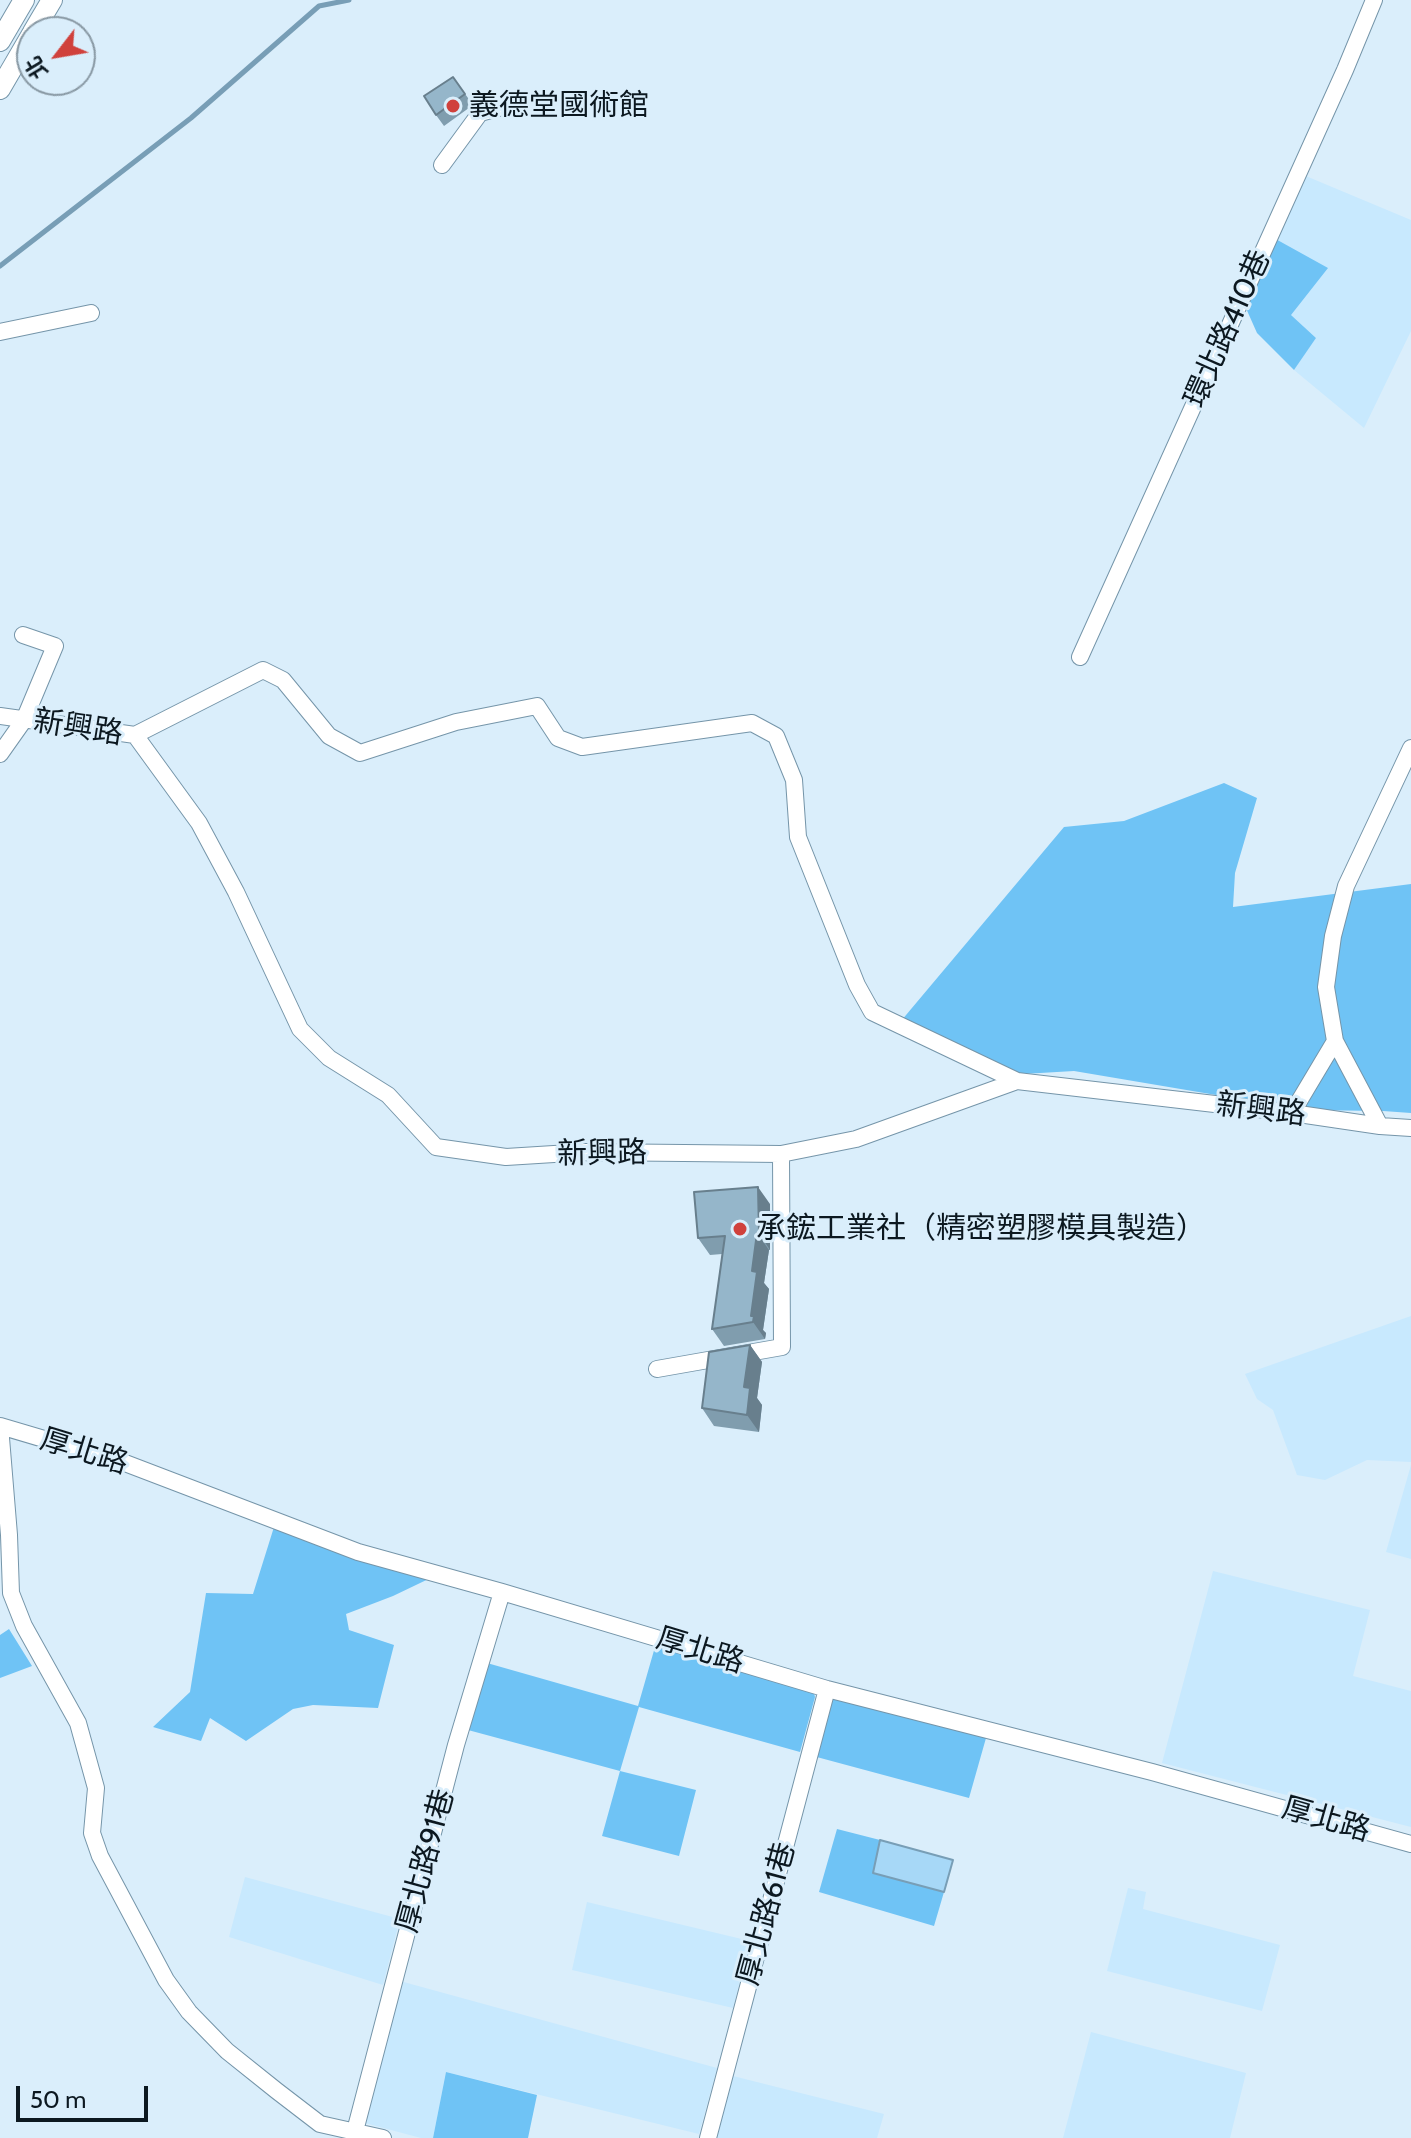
<!DOCTYPE html>
<html>
<head>
<meta charset="utf-8">
<style>
  body { margin:0 }
  #map { position:relative; width:1411px; height:2138px; overflow:hidden; background:#daeefb; font-family:Cabin,"Noto Sans TC",sans-serif }
  canvas { display:block }
  .north { position:absolute; left:16px; top:16px; width:80px; height:80px; box-sizing:border-box; background:#daeefb; border:2px solid #8898a3; border-radius:50%; rotate:239deg; font-size:22px; font-weight:700; line-height:32px; text-align:center; color:#0c1820 }
  .north::after { content:''; display:block; margin:auto; width:28px; height:36px; background:#d0413c; clip-path:polygon(50% 0,100% 100%,50% 72%,0 100%) }
  .scale { position:absolute; left:16px; top:2086px; width:132px; height:36px; box-sizing:border-box; border:4px solid #0c1820; border-top:0; padding-left:10px; font-size:24px; line-height:28px; white-space:nowrap; color:#0c1820; -webkit-text-stroke:6px #daeefb; paint-order:stroke }
</style>
</head>
<body>
<div id="map">
<canvas width="1411" height="2138"></canvas>
<div class="north">北</div>
<div class="scale">50 m</div>
</div>
<script>
const context = document.querySelector('canvas').getContext('2d');
context.lineJoin = 'round';
function paint(path, color) {
  context.fillStyle = color;
  context.fill(path, 'evenodd');
}
function trace(path, color, width, dash) {
  context.strokeStyle = color;
  context.lineWidth = width;
  context.lineCap = dash ? 'butt' : 'round';
  context.setLineDash(dash || []);
  context.stroke(path);
}
function drawText(font, color, halo, rows, align = 'center') {
  context.font = font + ' Cabin,"Noto Sans TC",sans-serif';
  context.lineWidth = 6;
  context.setLineDash([]);
  context.textBaseline = 'middle';
  context.strokeStyle = halo;
  context.fillStyle = color;
  for (const [text, x, y, turn = 0] of rows) {
    context.save();
    context.translate(x, y);
    context.rotate((+turn || 0) * Math.PI / 180);
    context.textAlign = isNaN(turn) ? turn : align;
    if (halo) context.strokeText(text, 0, 0);
    context.fillText(text, 0, 0);
    context.restore();
  }
}
paint(new Path2D(`
  M 1301,174 L 1411,220 L 1411,331 L 1364,428 L 1294,370 L 1316,338 L 1291,315 L 1272,237 Z
  M 1411,1316 L 1411,1462 L 1367,1460 L 1325,1480 L 1297,1475 L 1273,1410 L 1257,1399 L 1245,1374 Z
  M 1411,1465 L 1411,1559 L 1386,1552 Z
  M 1213,1571 L 1370,1610 L 1353,1676 L 1411,1691 L 1411,1827 L 1162,1763 Z
  M 245,1877 L 400,1919 L 383,1985 L 229,1937 Z
  M 1128,1888 L 1146,1892 L 1143,1909 L 1280,1945 L 1262,2011 L 1107,1971 Z
  M 587,1902 L 750,1941 L 733,2008 L 572,1970 Z
  M 400,1981 L 717,2068 L 699,2134 L 446,2072 L 433,2138 L 421,2138 L 361,2122 Z
  M 1091,2032 L 1246,2073 L 1230,2138 L 1063,2138 Z
  M 729,2075 L 884,2114 L 877,2138 L 712,2138 Z`), '#c8e9fe');
paint(new Path2D(`
  M 1272,237 L 1328,268 L 1291,315 L 1316,338 L 1294,370 L 1257,333 L 1245,306 Z
  M 1224,783 L 1257,798 L 1235,873 L 1233,907 L 1411,884 L 1411,1113 L 1383,1111 L 1305,1110 L 1074,1071 L 1006,1075 L 901,1021 L 1064,827 L 1124,821 Z
  M 274,1527 L 441,1573 L 393,1596 L 346,1614 L 349,1630 L 394,1645 L 378,1708 L 313,1705 L 293,1709 L 246,1741 L 210,1718 L 201,1741 L 153,1727 L 190,1692 L 206,1593 L 253,1594 Z
  M 9,1629 L 32,1666 L 0,1678 L 0,1635 Z
  M 657,1640 L 814,1693 L 815,1697 L 800,1752 L 639,1707 L 620,1771 L 696,1790 L 679,1856 L 602,1836 L 620,1771 L 468,1730 L 487,1663 L 638,1706 Z
  M 832,1694 L 988,1731 L 969,1798 L 813,1756 Z
  M 837,1829 L 880,1840 L 874,1873 L 944,1892 L 934,1926 L 819,1892 Z
  M 446,2072 L 537,2095 L 528,2138 L 433,2138 Z`), '#6fc3f5');
const water = new Path2D(`
  M 880,1840 L 953,1860 L 944,1892 L 873,1873 Z`);
paint(water, '#a7d8f7');
trace(water, '#789eb6', 2);
trace(new Path2D(`
  M 0,266 L 191,118 L 319,6 L 349,0`), '#789eb6', 5);
const minor = new Path2D(`
  M 442,165 L 480,113 L 502,107
  M 0,332 L 91,313
  M 1080,657 L 1345,70 L 1374,0
  M 0,716 L 135,735 L 199,823 L 236,892 L 300,1029 L 329,1058 L 388,1095 L 436,1147 L 506,1157 L 586,1152 L 781,1154 L 856,1139 L 1017,1081 L 1292,1113 L 1380,1126 L 1411,1128
  M 135,735 L 263,670 L 283,680 L 329,736 L 360,753 L 456,722 L 537,706 L 558,738 L 582,747 L 752,723 L 776,736 L 794,780 L 798,837 L 857,985 L 872,1012 L 1017,1081
  M 0,754 L 24,720 L 55,646 L 23,635
  M 1335,1041 L 1380,1126
  M 1292,1113 L 1335,1041 L 1326,987 L 1333,936 L 1346,886 L 1411,748
  M 657,1369 L 782,1347 L 781,1154
  M 355,2131 L 456,1745 L 502,1592
  M 383,2138 L 320,2124 L 277,2091 L 227,2051 L 189,2012 L 166,1980 L 100,1856 L 92,1833 L 96,1788 L 78,1723 L 24,1626 L 11,1593 L 9,1535 L 0,1426 L 125,1463 L 358,1552 L 502,1592 L 827,1689 L 1152,1772 L 1411,1844
  M 708,2138 L 827,1689`);
const tertiary = new Path2D(`
  M 33,32 L 52,0
  M 0,41 L 24,0
  M 0,89 L 32,34`);
trace(minor, '#7595a9', 18);
trace(tertiary, '#7595a9', 22);
trace(minor, '#fff', 16);
trace(tertiary, '#fff', 20);
paint(new Path2D(`
  M 453,77 L 473,105 L 444,126 L 436,115 Z
  M 770,1204 L 770,1250 L 769,1250 L 764,1283 L 769,1289 L 763,1330 L 766,1333 L 765,1339 L 724,1346 L 712,1329 L 722,1254 L 710,1255 L 698,1238 Z
  M 750,1345 L 762,1362 L 757,1398 L 762,1405 L 759,1432 L 714,1426 L 702,1408 Z`), '#809dae');
paint(new Path2D(`
  M 758,1187 L 770,1204 L 770,1250 L 759,1233 Z
  M 757,1233 L 769,1250 L 764,1283 L 769,1289 L 763,1330 L 766,1333 L 765,1339 L 753,1322 L 751,1316 L 752,1271 Z
  M 750,1345 L 762,1362 L 757,1398 L 762,1405 L 759,1432 L 747,1415 L 744,1387 Z`), '#687f8d');
const building = new Path2D(`
  M 453,77 L 465,94 L 436,115 L 424,96 Z
  M 758,1187 L 759,1233 L 757,1233 L 752,1271 L 757,1272 L 751,1316 L 754,1316 L 753,1322 L 712,1329 L 725,1236 L 698,1238 L 694,1192 Z
  M 750,1345 L 744,1387 L 750,1388 L 747,1415 L 702,1408 L 709,1352 Z`);
paint(building, '#95b6ca');
trace(building, '#687f8d', 2);
for (const [x, y, r, color] of [
  [453,106,8,"#d0413c"],
  [740,1229,8,"#d0413c"]
]) {
  const dot = new Path2D();
  dot.arc(x, y, r, 0, 2 * Math.PI);
  context.fillStyle = color;
  context.fill(dot);
  trace(dot, '#daeefb', 3);
}
drawText('30px', '#0c1820', '#daeefb', [
  ["義德堂國術館",469,106],
  ["承鋐工業社（精密塑膠模具製造）",756,1229]
], 'left');
drawText('30px', '#0c1820', '#daeefb', [
  ["環北路410巷",1228,329,-66],
  ["新興路",78,728,9],
  ["新興路",1261,1110,7],
  ["新興路",602,1154,-1],
  ["厚北路",84,1452,17],
  ["厚北路",700,1651,17],
  ["厚北路",1326,1820,16],
  ["厚北路91巷",426,1861,-75],
  ["厚北路61巷",767,1914,-75]
]);
</script>
</body>
</html>
